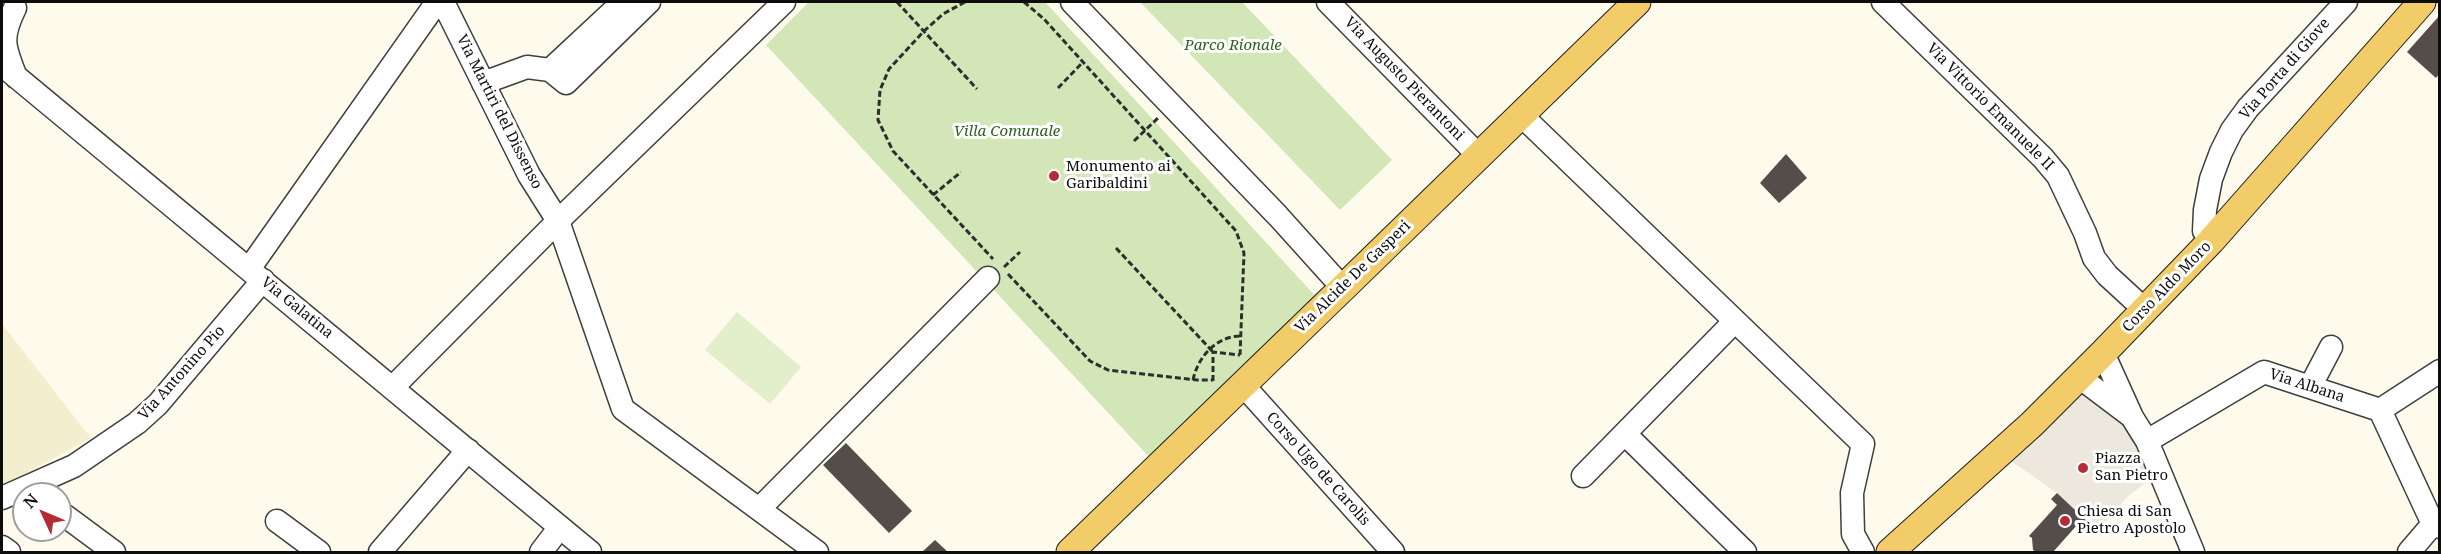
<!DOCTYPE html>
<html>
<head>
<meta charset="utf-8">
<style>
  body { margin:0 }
  #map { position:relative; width:2441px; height:554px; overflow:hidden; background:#fefaec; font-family:"Noto Serif",serif }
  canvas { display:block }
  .frame { position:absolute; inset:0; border:3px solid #0c0c0c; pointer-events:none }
  .north { position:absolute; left:12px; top:482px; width:60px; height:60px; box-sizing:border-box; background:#fff; border:2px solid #9e9e9e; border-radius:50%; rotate:314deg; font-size:16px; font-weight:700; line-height:24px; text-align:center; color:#0c0c0c }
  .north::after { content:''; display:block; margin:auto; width:21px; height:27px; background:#b52c37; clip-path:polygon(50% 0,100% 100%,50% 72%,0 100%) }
</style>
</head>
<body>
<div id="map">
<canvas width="2441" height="554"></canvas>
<div class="frame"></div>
<div class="north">N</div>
</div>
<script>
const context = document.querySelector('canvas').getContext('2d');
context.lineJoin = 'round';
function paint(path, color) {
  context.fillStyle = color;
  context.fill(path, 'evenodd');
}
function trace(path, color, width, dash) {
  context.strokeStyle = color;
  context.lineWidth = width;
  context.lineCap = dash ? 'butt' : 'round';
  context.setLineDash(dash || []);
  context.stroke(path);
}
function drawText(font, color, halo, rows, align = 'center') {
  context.font = font + ' "Noto Serif",serif';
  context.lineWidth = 6;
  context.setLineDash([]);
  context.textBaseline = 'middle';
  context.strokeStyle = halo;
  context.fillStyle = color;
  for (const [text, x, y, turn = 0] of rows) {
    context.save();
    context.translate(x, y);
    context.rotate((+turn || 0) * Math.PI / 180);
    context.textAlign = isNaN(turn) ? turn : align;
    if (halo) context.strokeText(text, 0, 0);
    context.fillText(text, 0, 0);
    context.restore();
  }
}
paint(new Path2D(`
  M 2,324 L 91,438 L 2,486 Z`), '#f2eece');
paint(new Path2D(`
  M 809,2 L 1045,2 L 1319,300 L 1152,460 L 766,45 Z
  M 1140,2 L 1242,2 L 1392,160 L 1340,210 Z`), '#d2e6b8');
paint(new Path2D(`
  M 737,312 L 801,367 L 770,404 L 705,350 Z`), '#e3eeca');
paint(new Path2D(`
  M 2086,389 L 2127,425 L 2134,438 L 2149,480 L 2128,496 L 2098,531 L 2057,493 L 2008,459 Z`), '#ede8dd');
paint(new Path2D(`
  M 2440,15 L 2440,73 L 2436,78 L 2407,52 Z
  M 1786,154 L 1807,178 L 1779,203 L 1760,183 Z
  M 846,443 L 912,511 L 889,533 L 823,465 Z
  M 2057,493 L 2090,524 L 2085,530 L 2078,524 L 2053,552 L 2036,552 L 2033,550 L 2032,538 L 2029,536 L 2057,505 L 2051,499 Z
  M 935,540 L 948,552 L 922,552 Z`), '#544d49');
const minor = new Path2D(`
  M 443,2 L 529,175 L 558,221 L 623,409 L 817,552
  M 1072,2 L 1278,216 L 1342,287
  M 1328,2 L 1480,157
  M 1883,2 L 2043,158 L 2058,176 L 2085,233 L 2094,258 L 2107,275 L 2145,310
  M 15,8 C 0,38 4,47 16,77
  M 2,65 L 590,552
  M 550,70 L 623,2
  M 483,83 L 527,67 L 550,70 L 566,83 L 649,2
  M 1521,115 L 1863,444 L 1852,493 L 1853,534 L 1863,552
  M 2211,241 L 2204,231 L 2205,210 L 2211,179 L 2221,152 L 2232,130 L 2248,108 L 2346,2
  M 249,269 L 437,2
  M 2103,353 L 2132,417 L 2147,441 L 2193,552
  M 2078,376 L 2131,416
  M 1243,385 L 1393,552
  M 393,387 L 558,221 L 784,2
  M 2310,387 L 2331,347
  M 2380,410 L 2440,371
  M 1625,434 L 1745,552
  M 2147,441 L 2264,372 L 2380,410 L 2433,524 L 2440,527
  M 1583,476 L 1735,321
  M 2,498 L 74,466 L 137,423 L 158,404 L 263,280
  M 759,509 L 988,278
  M 60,512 L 114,552
  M 277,521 L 319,552
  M 2,547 L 9,552
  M 380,552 L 468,450
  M 541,552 L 560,527
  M 2409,552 L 2433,524`);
const major = new Path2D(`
  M 1070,552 C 1259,369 1449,186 1637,2
  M 1890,552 L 2032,424 L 2103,353 L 2211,241 L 2422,2`);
trace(minor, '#3f3f3f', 25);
trace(major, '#1d1d1d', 29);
trace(new Path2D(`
  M 897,2 L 977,89
  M 965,2 L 943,14 L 924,31 L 889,69 L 880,90 L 878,120 L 893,151 L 993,259
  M 1024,2 L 1044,19 L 1236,231 L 1244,253 L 1240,355
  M 1058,88 L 1083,62
  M 1134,141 L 1159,117
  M 933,195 L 961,172
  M 1116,248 L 1213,352
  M 1004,267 L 1020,252
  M 1008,274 L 1090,361 L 1108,370 L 1197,380 L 1213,380
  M 1193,380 C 1198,356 1217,336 1241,336
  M 1213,381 L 1213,352 L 1240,355`), '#2e2e2e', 3, [6, 3]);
trace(minor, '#fff', 22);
trace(major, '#f1cc69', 27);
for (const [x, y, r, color] of [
  [1054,176,6,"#b52c37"],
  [2083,468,6,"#b52c37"],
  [2065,521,6,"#b52c37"]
]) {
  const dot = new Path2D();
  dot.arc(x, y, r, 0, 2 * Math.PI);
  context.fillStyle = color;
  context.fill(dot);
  trace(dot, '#fff', 2);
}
drawText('italic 15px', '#306020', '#fff', [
  ["Parco Rionale",1233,46],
  ["Villa Comunale",1007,132]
]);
drawText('15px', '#0c0c0c', '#fff', [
  ["Via Porta di Giove",2285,69,-49],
  ["Via Augusto Pierantoni",1404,79,46],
  ["Via Vittorio Emanuele II",1990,107,45],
  ["Via Martiri del Dissenso",499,112,63],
  ["Via Alcide De Gasperi",1353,277,-44],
  ["Corso Aldo Moro",2167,287,-46],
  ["Via Galatina",297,308,39],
  ["Via Antonino Pio",182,373,-48],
  ["Via Albana",2307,386,18],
  ["Corso Ugo de Carolis",1318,469,48]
]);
drawText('15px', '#0c0c0c', '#fff', [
  ["Monumento ai",1066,167],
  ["Garibaldini",1066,184],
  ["Piazza",2095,459],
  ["San Pietro",2095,476],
  ["Chiesa di San",2077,512],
  ["Pietro Apostolo",2077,529]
], 'left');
</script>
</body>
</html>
